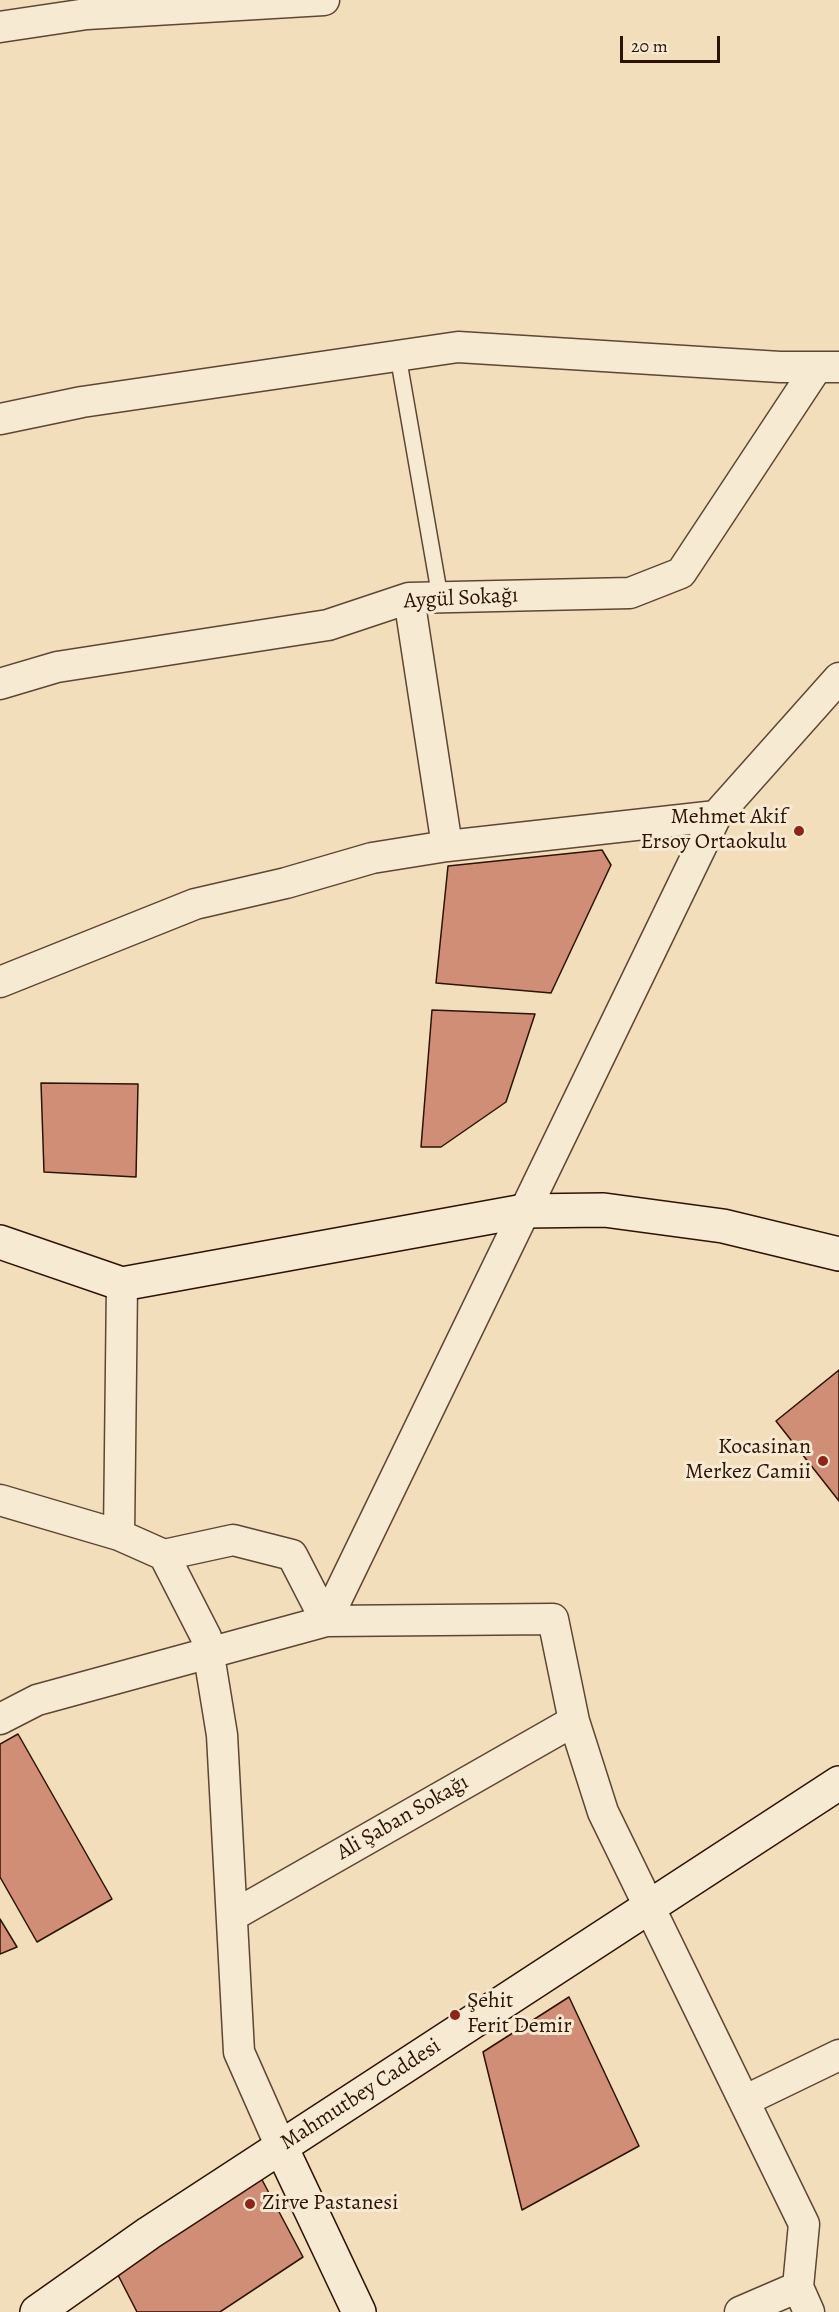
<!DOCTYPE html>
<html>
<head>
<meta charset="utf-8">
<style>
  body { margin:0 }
  #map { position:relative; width:839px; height:2312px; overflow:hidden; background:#f3debc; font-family:Alegreya,serif }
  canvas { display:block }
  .scale { position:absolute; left:620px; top:36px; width:100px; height:27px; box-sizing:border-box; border:3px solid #2d1306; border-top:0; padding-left:8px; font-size:18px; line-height:21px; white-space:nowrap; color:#2d1306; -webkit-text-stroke:4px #f7ead3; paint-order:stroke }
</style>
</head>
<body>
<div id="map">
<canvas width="839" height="2312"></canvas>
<div class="scale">20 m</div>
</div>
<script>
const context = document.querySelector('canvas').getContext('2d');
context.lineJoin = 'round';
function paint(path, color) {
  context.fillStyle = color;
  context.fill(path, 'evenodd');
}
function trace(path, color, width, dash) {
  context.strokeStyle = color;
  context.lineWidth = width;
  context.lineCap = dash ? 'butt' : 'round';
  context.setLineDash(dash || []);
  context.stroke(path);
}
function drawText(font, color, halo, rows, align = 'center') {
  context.font = font + ' Alegreya,serif';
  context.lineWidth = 6;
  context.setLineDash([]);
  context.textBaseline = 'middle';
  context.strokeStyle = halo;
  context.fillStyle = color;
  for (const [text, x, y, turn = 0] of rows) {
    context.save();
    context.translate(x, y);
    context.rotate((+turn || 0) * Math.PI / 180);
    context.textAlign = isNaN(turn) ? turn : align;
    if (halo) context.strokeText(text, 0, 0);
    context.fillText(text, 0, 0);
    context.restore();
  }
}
const building = new Path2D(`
  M 602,850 L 611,865 L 551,993 L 436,983 L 448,866 Z
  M 432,1010 L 535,1014 L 506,1102 L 441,1147 L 421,1147 Z
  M 41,1083 L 138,1084 L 136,1177 L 44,1172 Z
  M 839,1370 L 839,1501 L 776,1421 Z
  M 18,1734 L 112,1899 L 37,1942 L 0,1877 L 0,1744 Z
  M 0,1919 L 17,1947 L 0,1954 Z
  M 569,1997 L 639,2146 L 522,2210 L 483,2052 Z
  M 260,2176 L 303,2257 L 220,2312 L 137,2312 L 118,2275 Z`);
paint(building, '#d18e76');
trace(building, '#2d1306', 1.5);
const lane = new Path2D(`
  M 398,356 L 440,597`);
const street = new Path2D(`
  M 0,27 L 87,14 L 324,0
  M 0,419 L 82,402 L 458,347 L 780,367 L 839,367
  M 409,598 L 447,846
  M 0,684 L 57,667 L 328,625 L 409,598 L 630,593 L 681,573 L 817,367
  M 0,982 L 195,904 L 286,883 L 372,858 L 447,846 L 716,816
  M 0,1500 L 119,1535 L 164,1555 L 206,1637 L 222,1735 L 239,2052 L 281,2147
  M 119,1535 L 122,1284
  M 164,1555 L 233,1540 L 292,1555 L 326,1621
  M 326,1621 L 716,816 L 839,678
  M 0,1719 L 37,1700 L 326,1621 L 553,1619 L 574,1721 L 603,1812 L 804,2224 L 798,2287
  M 232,1916 L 574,1721
  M 744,2101 L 839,2055
  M 740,2312 L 798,2287 L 809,2312`);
const secondary = new Path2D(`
  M 0,1242 L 122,1284 L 524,1211 L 604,1210 L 723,1226 L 839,1254
  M 281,2147 L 359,2312
  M 37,2312 L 149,2233 L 839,1783`);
trace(lane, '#5e4634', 18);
trace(street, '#5e4634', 33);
trace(secondary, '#2d1306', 36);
trace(lane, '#f7ead3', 15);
trace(street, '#f7ead3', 30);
trace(secondary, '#f7ead3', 33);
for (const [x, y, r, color] of [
  [799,831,6,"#8f2418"],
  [823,1461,6,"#8f2418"],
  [455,2015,6,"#8f2418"],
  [250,2204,6,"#8f2418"]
]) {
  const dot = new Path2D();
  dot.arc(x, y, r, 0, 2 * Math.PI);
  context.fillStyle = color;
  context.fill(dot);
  trace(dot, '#f7ead3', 2);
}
drawText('22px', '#2d1306', '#f7ead3', [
  ["Aygül Sokağı",461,599,-3],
  ["Ali Şaban Sokağı",403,1818,-30],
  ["Mahmutbey Caddesi",361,2095,-33]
]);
drawText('22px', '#2d1306', '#f7ead3', [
  ["Mehmet Akif",787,818],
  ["Ersoy Ortaokulu",787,843],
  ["Kocasinan",811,1448],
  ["Merkez Camii",811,1473],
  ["Şehit",467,2002,"left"],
  ["Ferit Demir",467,2027,"left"],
  ["Zirve Pastanesi",262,2204,"left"]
], 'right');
</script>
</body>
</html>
